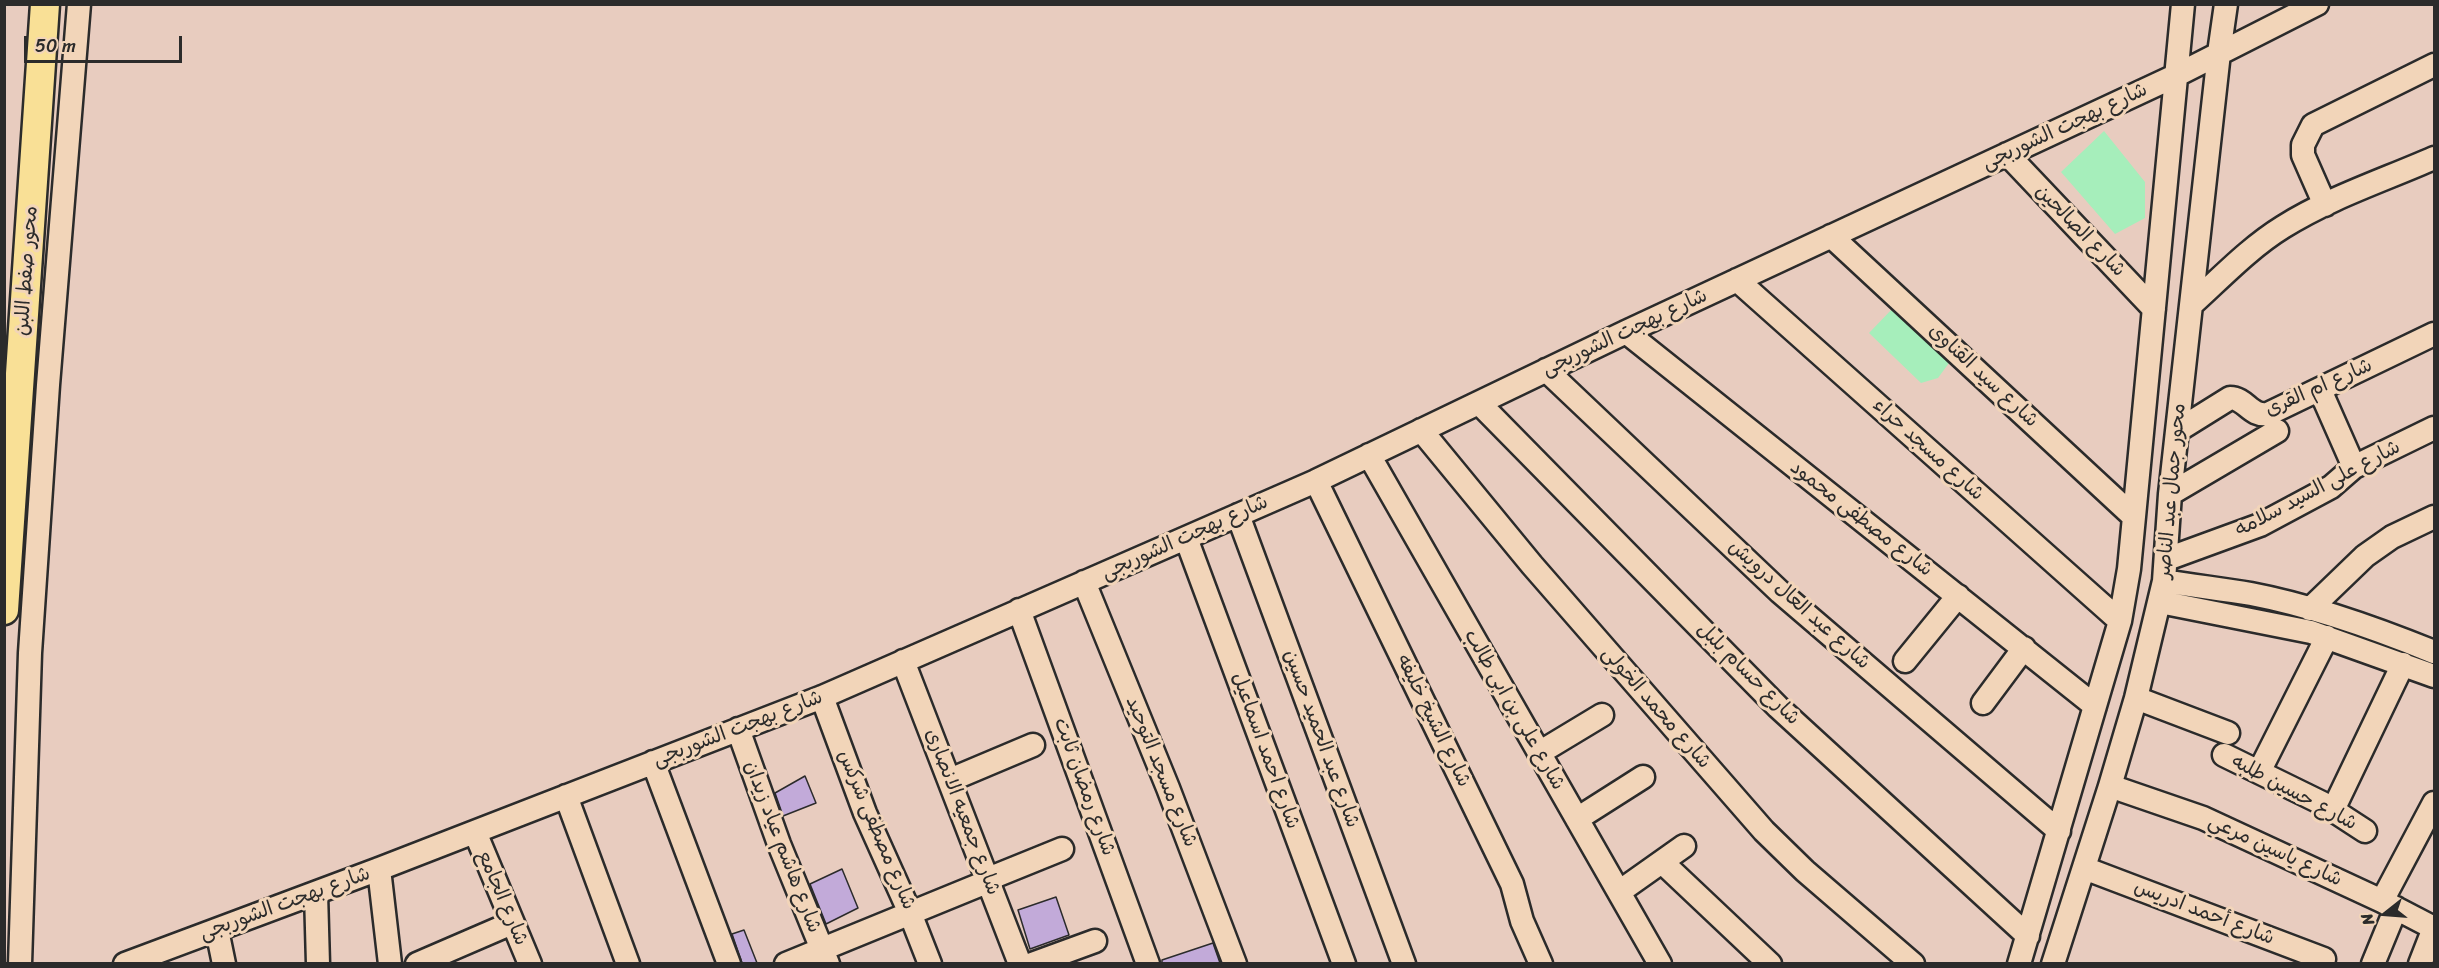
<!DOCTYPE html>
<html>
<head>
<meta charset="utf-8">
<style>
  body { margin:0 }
  #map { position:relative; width:2439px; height:968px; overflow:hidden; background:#e8ccbf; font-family:Sriracha,sans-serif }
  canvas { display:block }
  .frame { position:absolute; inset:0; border:6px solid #2b2b2b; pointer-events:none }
  .north { position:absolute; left:2355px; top:884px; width:60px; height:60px; -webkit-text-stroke:4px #f2d5b9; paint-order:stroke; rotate:253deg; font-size:16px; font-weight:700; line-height:24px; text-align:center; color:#2b2b2b }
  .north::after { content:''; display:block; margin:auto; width:21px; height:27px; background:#2b2b2b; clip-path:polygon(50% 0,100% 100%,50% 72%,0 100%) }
  .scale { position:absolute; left:24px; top:36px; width:158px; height:27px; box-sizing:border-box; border:3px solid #2b2b2b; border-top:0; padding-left:8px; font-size:18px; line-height:21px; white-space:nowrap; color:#2b2b2b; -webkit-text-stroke:4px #f2d5b9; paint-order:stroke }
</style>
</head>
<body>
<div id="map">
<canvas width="2439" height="968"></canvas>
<div class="frame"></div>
<div class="north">N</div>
<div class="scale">50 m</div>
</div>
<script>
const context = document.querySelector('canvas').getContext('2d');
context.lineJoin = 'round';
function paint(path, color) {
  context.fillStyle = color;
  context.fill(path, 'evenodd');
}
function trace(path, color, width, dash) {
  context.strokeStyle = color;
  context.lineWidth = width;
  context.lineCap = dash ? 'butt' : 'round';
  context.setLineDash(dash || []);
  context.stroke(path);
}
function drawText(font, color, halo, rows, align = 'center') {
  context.font = font + ' Sriracha,"Playpen Sans Arabic",sans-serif';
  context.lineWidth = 6;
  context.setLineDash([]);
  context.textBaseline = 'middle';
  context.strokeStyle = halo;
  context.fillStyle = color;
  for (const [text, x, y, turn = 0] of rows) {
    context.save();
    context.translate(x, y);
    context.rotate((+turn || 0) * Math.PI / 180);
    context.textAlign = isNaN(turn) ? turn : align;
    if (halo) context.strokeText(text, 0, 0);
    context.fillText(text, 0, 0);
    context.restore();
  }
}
paint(new Path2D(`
  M 2104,131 L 2145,182 L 2145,218 L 2115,234 L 2061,172 Z
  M 1894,307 L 1957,352 L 1938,378 L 1921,383 L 1869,333 Z`), '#a6eebb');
const building = new Path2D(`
  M 805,776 L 816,803 L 783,816 L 775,793 Z
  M 842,869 L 858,908 L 826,924 L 810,884 Z
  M 1056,897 L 1069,935 L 1030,949 L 1018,910 Z
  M 744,930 L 757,963 L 742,963 L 732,934 Z
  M 1213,943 L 1220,963 L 1162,963 L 1162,960 Z`);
paint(building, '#c2aad9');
trace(building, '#2b2b2b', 1.5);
const minor = new Path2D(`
  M 2007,154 L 2154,309
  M 2325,205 L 2303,155 L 2303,145 L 2313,125 L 2434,65
  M 1831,236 L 2134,517
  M 1737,280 L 2120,621
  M 2191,305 C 2220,279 2249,248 2283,227 C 2329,198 2384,180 2434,158
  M 1626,332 L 2095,706
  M 1546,370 L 1780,592 L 2059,831
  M 2320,390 L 2354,467
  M 1479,403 L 1778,707 L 2028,936
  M 1421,430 L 1532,565 L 1764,831 L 1805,871 L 1913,964
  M 2177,431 L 2230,398 C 2246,398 2250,417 2268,414 L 2434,334
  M 1369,455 L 1660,964
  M 1316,481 L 1512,884 L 1522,921 L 1541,964
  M 2170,494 L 2277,431
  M 1238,515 L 1404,964
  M 1186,538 L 1344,964
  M 2167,559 L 2260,525 L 2331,487 L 2354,467 L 2434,428
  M 2164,581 C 2193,586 2222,589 2251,594 C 2314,606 2375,628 2434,652
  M 1084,582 L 1168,788 L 1235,964
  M 2160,602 L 2311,632 L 2434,676
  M 2310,609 L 2365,556 L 2392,537 L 2434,517
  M 1019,610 L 1148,964
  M 903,661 L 1020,964
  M 1905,661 L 1958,596
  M 822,697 L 865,813 L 910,913 L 930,964
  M 2136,698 L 2228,733
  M 1983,703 L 2024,648
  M 738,729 L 779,844 L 828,964
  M 1539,753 L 1602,715
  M 2224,755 L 2322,803 L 2365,831
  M 653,762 L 729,964
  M 2259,772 L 2327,637
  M 950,780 L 1033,745
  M 2110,786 L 2203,818 L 2382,901 L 2434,928
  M 566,796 L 628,964
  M 2333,810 L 2403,664
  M 1577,819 L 1643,777
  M 475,832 L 530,964
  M 1662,862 L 1770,964
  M 2084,868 L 2324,959
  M 379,869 L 390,964
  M 988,879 L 1062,849
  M 1619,892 L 1684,846
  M 316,893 L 318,964
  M 2382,901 L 2434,803
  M 217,930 L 224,964
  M 20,964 L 30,653 L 48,385 L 79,4
  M 125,964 L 379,869 L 822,697 L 1316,481 L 1626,332 L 2175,76 L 2317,4
  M 417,964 L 512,923
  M 786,964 L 989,881
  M 1032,964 L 1095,941
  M 2019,964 L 2120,621 L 2129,569 L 2183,4
  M 2053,964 L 2110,786 L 2136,698 L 2164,581 L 2170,494 L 2219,53 L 2226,4
  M 2373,964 L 2396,908
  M 2420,964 L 2434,928`);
const major = new Path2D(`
  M 4,610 L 45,4`);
trace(minor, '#2b2b2b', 27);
trace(major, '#2b2b2b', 33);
trace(minor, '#f2d5b9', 22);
trace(major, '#f9e096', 28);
drawText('20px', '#2b2b2b', '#f2d5b9', [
  ["شارع بهجت الشوربجى",2065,127,-25],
  ["شارع الصالحين",2080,231,46],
  ["محور صفط اللبن",27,271,-86],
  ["شارع بهجت الشوربجى",1625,333,-25],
  ["شارع سيد القناوى",1983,376,43],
  ["شارع ام القرى",2319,388,-24],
  ["شارع مسجد حراء",1928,450,42],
  ["شارع على السيد سلامه",2318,489,-28],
  ["محور جمال عبد الناصر",2172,491,-85],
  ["شارع مصطفى محمود",1861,519,38],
  ["شارع بهجت الشوربجى",1185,538,-24],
  ["شارع عبد العال درويش",1799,605,42],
  ["شارع حسام بلبل",1748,674,45],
  ["شارع محمد الخولى",1656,708,49],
  ["شارع على بن ابى طالب",1514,710,60],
  ["شارع الشيخ خليفه",1433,721,64],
  ["شارع بهجت الشوربجى",738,729,-21],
  ["شارع عبد الحميد حسين",1321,739,70],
  ["شارع احمد اسماعيل",1265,751,70],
  ["شارع مسجد التوحيد",1161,772,68],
  ["شارع رمضان ثابت",1084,787,70],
  ["شارع حسين طلبه",2294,793,28],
  ["شارع جمعيه الانصارى",962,812,69],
  ["شارع مصطفى شركس",876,830,67],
  ["شارع هاشم عياد زيدان",782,847,69],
  ["شارع ياسين مرعي",2275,851,25],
  ["شارع الجامع",502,898,67],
  ["شارع بهجت الشوربجى",285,904,-20],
  ["شارع أحمد ادريس",2204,913,21]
]);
</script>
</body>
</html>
